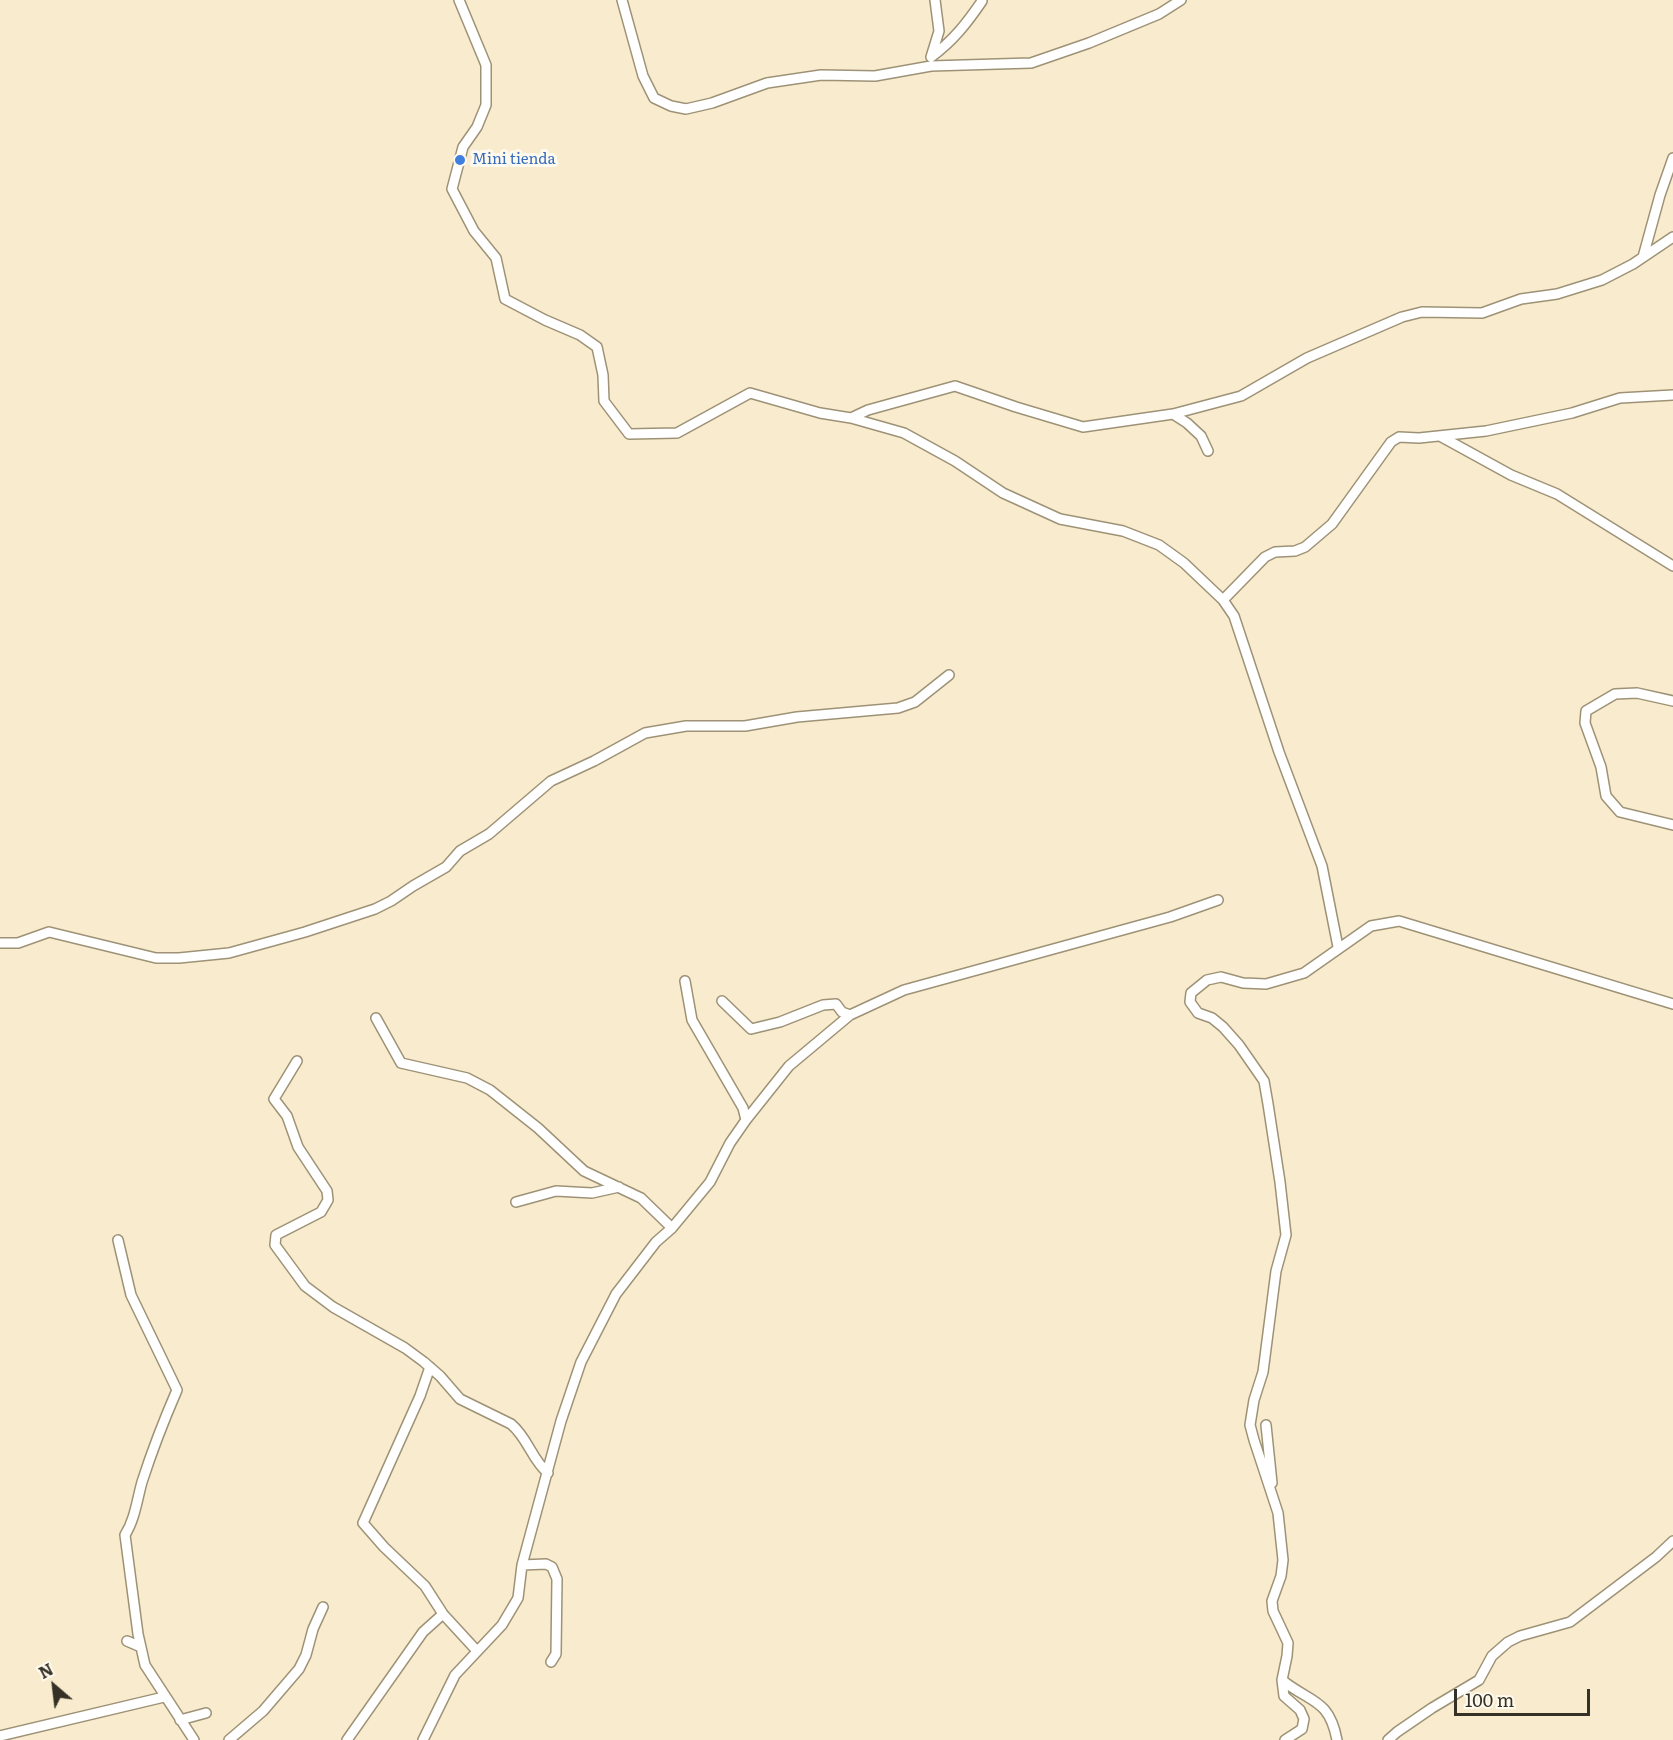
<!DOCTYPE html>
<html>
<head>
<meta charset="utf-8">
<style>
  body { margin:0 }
  #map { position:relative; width:1673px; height:1740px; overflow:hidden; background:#f9ecce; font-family:Literata,serif }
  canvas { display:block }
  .north { position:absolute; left:24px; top:1656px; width:60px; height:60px; -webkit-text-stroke:4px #fffaee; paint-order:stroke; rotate:332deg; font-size:16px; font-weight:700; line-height:24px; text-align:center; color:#363126 }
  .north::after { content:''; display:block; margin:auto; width:21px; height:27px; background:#363126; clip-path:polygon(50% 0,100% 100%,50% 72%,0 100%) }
  .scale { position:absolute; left:1454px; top:1689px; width:136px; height:27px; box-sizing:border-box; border:3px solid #363126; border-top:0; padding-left:8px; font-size:18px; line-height:21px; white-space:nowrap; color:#363126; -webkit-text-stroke:4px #fffaee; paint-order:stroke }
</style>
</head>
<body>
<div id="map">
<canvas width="1673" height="1740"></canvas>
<div class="north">N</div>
<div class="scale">100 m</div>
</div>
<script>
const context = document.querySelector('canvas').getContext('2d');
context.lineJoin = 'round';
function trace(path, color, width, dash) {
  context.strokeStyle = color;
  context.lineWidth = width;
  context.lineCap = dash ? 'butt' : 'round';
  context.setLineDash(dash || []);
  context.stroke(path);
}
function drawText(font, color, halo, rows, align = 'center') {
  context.font = font + ' Literata,serif';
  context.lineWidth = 6;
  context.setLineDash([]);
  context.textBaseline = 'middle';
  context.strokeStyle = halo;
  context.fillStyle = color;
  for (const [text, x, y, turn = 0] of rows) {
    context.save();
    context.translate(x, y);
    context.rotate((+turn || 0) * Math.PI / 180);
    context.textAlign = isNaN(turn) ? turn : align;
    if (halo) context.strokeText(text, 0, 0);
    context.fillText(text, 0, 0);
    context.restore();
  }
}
const minor = new Path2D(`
  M 459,0 L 486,65 L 486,105 L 477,127 L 463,147 L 452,189 L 474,231 L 496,258 L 505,299 L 545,320 L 580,335 L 597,347 L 603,375 L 604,401 L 629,434 L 677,433 L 750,393 L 820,413 L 851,418 L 904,433 L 955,461 L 1003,493 L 1060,519 L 1123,531 L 1159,545 L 1184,563 L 1223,600 L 1234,616 L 1279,752 L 1322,866 L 1338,947
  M 622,0 L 643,76 L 654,98 L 671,106 L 686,109 L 712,103 L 767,83 L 821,75 L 875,76 L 931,66 L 1031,63 L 1089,43 L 1159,14 L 1181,0
  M 931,57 C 953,41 967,23 982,1
  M 931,57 L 939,31 L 935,0
  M 1643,257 L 1660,195 L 1673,158
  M 1173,414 L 1187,423 L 1201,436 L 1208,451
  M 851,418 L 868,410 L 955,386 L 1016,407 L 1083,427 L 1173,414 L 1241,396 L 1307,358 L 1402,317 L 1422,312 L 1482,313 L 1521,299 L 1557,294 L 1602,280 L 1633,264 L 1673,237
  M 1440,436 L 1511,475 L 1557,494 L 1673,566
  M 1223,600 L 1265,557 L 1275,552 L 1295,551 L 1305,547 L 1332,524 L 1391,442 L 1399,437 L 1419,438 L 1486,431 L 1572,413 L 1620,398 L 1673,395
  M 1673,701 L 1637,693 L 1615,694 L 1586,711 L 1585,723 L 1601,767 L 1606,796 L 1620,812 L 1673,825
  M 0,943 L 18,943 L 49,932 L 156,958 L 179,958 L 229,953 L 305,932 L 375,909 L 391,901 L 413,886 L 446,867 L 460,851 L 489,834 L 551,781 L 594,761 L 645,733 L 686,726 L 745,726 L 797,717 L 898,708 L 915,702 L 949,675
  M 685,981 L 692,1020 L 743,1108 L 746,1120
  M 722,1001 L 751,1029 L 780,1022 L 823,1005 L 836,1004 L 842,1012 L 850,1015
  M 376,1018 L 401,1063 L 467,1078 L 490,1090 L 538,1128 L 584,1171 L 641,1198 L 672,1228
  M 297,1061 L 274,1099 L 287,1116 L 298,1147 L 327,1191 L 328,1200 L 321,1212 L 276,1235 L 275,1245 L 305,1286 L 333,1307 L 405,1348 L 424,1362 L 440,1376 L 460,1399 L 511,1424 C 528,1438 532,1460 548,1473
  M 516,1202 L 556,1191 L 592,1193 L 619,1187
  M 118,1240 L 131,1295 L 177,1390 C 164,1420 152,1451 142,1482 C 137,1500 135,1519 125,1535 L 138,1634 L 145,1665 L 194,1740
  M 430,1367 L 420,1396 L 363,1523 L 384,1547 L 425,1586 L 443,1614 L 477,1651
  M 1266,1425 L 1272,1483
  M 522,1565 L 546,1564 L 552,1567 L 557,1579 L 556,1654 L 551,1662
  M 127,1641 L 141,1647
  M 1282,1680 C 1310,1703 1329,1698 1337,1740
  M 180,1720 L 206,1713
  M 0,1736 L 164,1697
  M 229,1740 L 263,1711 L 299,1669 L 306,1655 L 313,1629 L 323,1607
  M 347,1740 L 423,1632 L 443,1614
  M 423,1740 L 455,1675 L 502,1625 L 518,1598 L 522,1565 L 561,1421 L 581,1362 L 616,1294 L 656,1242 L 672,1228 L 710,1182 L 730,1143 L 746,1120 L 789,1066 L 850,1015 L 904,990 L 1170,917 L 1218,900
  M 1285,1740 L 1302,1729 L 1304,1719 L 1300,1710 L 1284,1696 L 1282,1680 L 1287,1656 L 1288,1643 L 1273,1611 L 1272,1601 L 1281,1576 L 1283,1560 L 1278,1513 L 1254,1440 L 1250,1425 L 1254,1400 L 1263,1372 L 1276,1271 L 1286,1235 L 1280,1182 L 1268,1104 L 1264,1081 L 1239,1045 L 1223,1027 L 1212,1018 L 1198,1013 L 1190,1002 L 1191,993 L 1207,980 L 1221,977 L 1243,983 L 1266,984 L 1304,973 L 1371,926 L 1399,921 L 1673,1004
  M 1388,1740 L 1397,1732 L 1432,1708 L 1479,1680 L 1492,1656 L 1508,1642 L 1520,1636 L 1570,1622 L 1656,1557 L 1673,1541`);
trace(minor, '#9e9276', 12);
trace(minor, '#fff', 9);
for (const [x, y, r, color] of [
  [460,160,6,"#3f7fe0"]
]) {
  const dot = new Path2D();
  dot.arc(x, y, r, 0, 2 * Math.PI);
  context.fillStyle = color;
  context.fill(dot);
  trace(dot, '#fffaee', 2);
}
drawText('15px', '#366cbe', '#fffaee', [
  ["Mini tienda",472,160]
], 'left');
</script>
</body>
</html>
